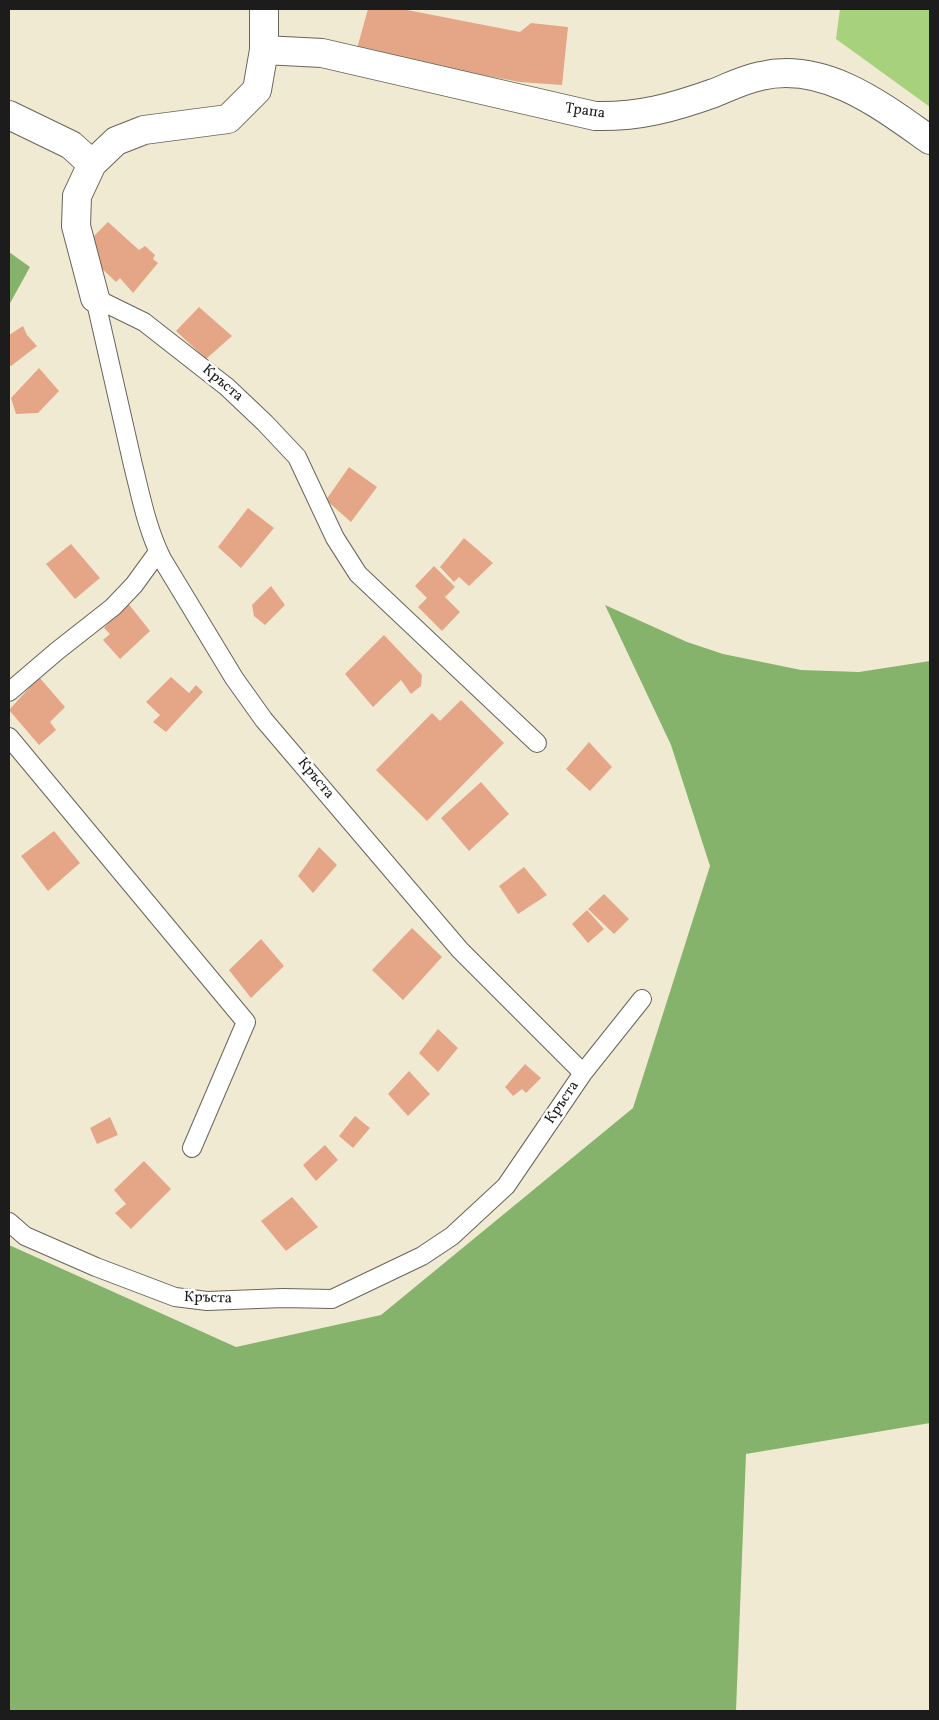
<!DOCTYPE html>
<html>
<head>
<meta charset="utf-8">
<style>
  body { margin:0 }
  #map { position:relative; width:939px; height:1720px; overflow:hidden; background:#f1ead2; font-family:Vollkorn,serif }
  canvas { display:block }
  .frame { position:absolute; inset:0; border:10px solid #1c1c1c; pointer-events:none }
</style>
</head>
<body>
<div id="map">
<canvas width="939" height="1720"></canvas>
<div class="frame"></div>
</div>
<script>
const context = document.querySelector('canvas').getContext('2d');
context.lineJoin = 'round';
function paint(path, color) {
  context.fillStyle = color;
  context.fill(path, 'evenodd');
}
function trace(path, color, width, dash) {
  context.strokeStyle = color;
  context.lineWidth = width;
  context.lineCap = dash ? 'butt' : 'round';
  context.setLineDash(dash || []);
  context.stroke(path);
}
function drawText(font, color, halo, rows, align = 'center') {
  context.font = font + ' Vollkorn,serif';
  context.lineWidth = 5;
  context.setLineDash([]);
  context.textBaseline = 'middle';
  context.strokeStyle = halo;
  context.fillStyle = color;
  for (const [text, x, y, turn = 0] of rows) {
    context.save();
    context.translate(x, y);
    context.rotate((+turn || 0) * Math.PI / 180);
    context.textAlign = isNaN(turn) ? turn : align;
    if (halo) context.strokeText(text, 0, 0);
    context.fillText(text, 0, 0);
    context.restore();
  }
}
paint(new Path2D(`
  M 840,9 L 930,9 L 930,107 L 836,39 Z`), '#a7d17d');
paint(new Path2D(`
  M 9,252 L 30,267 L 9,305 Z
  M 605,605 L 687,642 L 723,654 L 801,670 L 859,672 L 930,661 L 930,1423 L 746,1454 L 736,1711 L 9,1711 L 9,1245 L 236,1347 L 381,1315 L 633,1108 L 710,866 L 671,745 Z`), '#85b36c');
paint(new Path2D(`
  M 368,9 L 402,9 L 520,32 L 531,23 L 568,27 L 562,85 L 520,82 L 356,52 Z
  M 108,222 L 139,250 L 145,246 L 155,255 L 153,259 L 158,263 L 133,293 L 120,278 L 116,282 L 93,260 L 85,245 Z
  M 199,307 L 232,336 L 206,359 L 176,331 Z
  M 23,326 L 27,335 L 37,346 L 11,366 L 9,364 L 9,335 Z
  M 39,368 L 59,391 L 38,413 L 16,414 L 11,398 Z
  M 349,467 L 377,487 L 351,522 L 326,500 Z
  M 248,508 L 274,528 L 241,568 L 218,547 Z
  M 464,538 L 493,563 L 469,586 L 459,577 L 454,582 L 440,567 Z
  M 71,544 L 100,578 L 75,599 L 46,564 Z
  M 434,566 L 455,587 L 445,597 L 460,612 L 442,631 L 418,607 L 427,598 L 415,586 Z
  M 271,586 L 285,605 L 265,625 L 254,616 L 252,605 Z
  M 127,602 L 150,631 L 120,659 L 103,640 L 110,634 L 104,628 Z
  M 384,635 L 422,675 L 421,686 L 411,694 L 401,680 L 373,707 L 345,674 Z
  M 39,677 L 65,707 L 50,722 L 56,730 L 39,745 L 9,710 Z
  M 171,677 L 189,693 L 196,685 L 203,692 L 166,732 L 153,722 L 160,715 L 146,702 Z
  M 461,700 L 504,743 L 427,821 L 376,770 L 432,713 L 440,721 Z
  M 589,742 L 612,767 L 590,791 L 566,769 Z
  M 481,782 L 509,814 L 469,851 L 441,818 Z
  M 54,831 L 80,863 L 48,891 L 21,856 Z
  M 319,847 L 337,865 L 313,893 L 298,876 Z
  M 524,867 L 547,895 L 518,914 L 499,886 Z
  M 604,894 L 629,919 L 614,934 L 588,909 Z
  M 587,910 L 604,929 L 588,943 L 572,924 Z
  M 412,928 L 442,957 L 403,1000 L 372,970 Z
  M 261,939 L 284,966 L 251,998 L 229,970 Z
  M 438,1029 L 458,1048 L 438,1072 L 419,1053 Z
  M 525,1064 L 541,1078 L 526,1093 L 522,1089 L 513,1096 L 505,1087 Z
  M 409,1071 L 430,1094 L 408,1116 L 388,1094 Z
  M 355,1116 L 370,1128 L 353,1148 L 339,1136 Z
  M 110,1117 L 118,1135 L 97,1144 L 90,1128 Z
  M 325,1145 L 338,1160 L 316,1181 L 303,1165 Z
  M 144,1161 L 171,1189 L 131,1229 L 115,1213 L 126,1204 L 114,1190 Z
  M 292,1197 L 318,1227 L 286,1251 L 261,1221 Z`), '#e5a688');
const lane = new Path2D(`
  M 95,298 L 144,322 L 227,387 L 265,423 L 297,457 L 335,538 L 358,574 L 537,743
  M 9,692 L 57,651 L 113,607 L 134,585 L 158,552
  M 9,737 L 246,1022 L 192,1148
  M 583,1073 L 642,999
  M 9,1222 L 25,1236 L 96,1267 L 175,1297 L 207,1301 L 283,1298 L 332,1299 L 422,1256 L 452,1236 L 506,1186 L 583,1073 L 460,950 L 264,720 L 234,678 L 162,559 C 147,529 141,497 133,465 C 120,409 108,353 95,298`);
const street = new Path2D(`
  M 264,50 L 322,53 L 595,116 C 639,117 672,108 714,93 C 729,87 745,79 761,76 C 824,61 882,106 930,140
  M 9,115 L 71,145 L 92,164
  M 95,298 L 76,226 L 77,196 L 92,164 L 116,141 L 144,130 L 228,119 L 257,90 L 264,50 L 264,9`);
trace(lane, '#67645c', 20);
trace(street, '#67645c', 30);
trace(lane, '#fff', 18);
trace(street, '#fff', 28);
drawText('15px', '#1c1c1c', '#fff', [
  ["Трапа",585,112,8],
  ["Кръста",222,384,40],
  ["Кръста",315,779,50],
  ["Кръста",563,1103,-56],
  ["Кръста",208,1299,2]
]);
</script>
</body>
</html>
